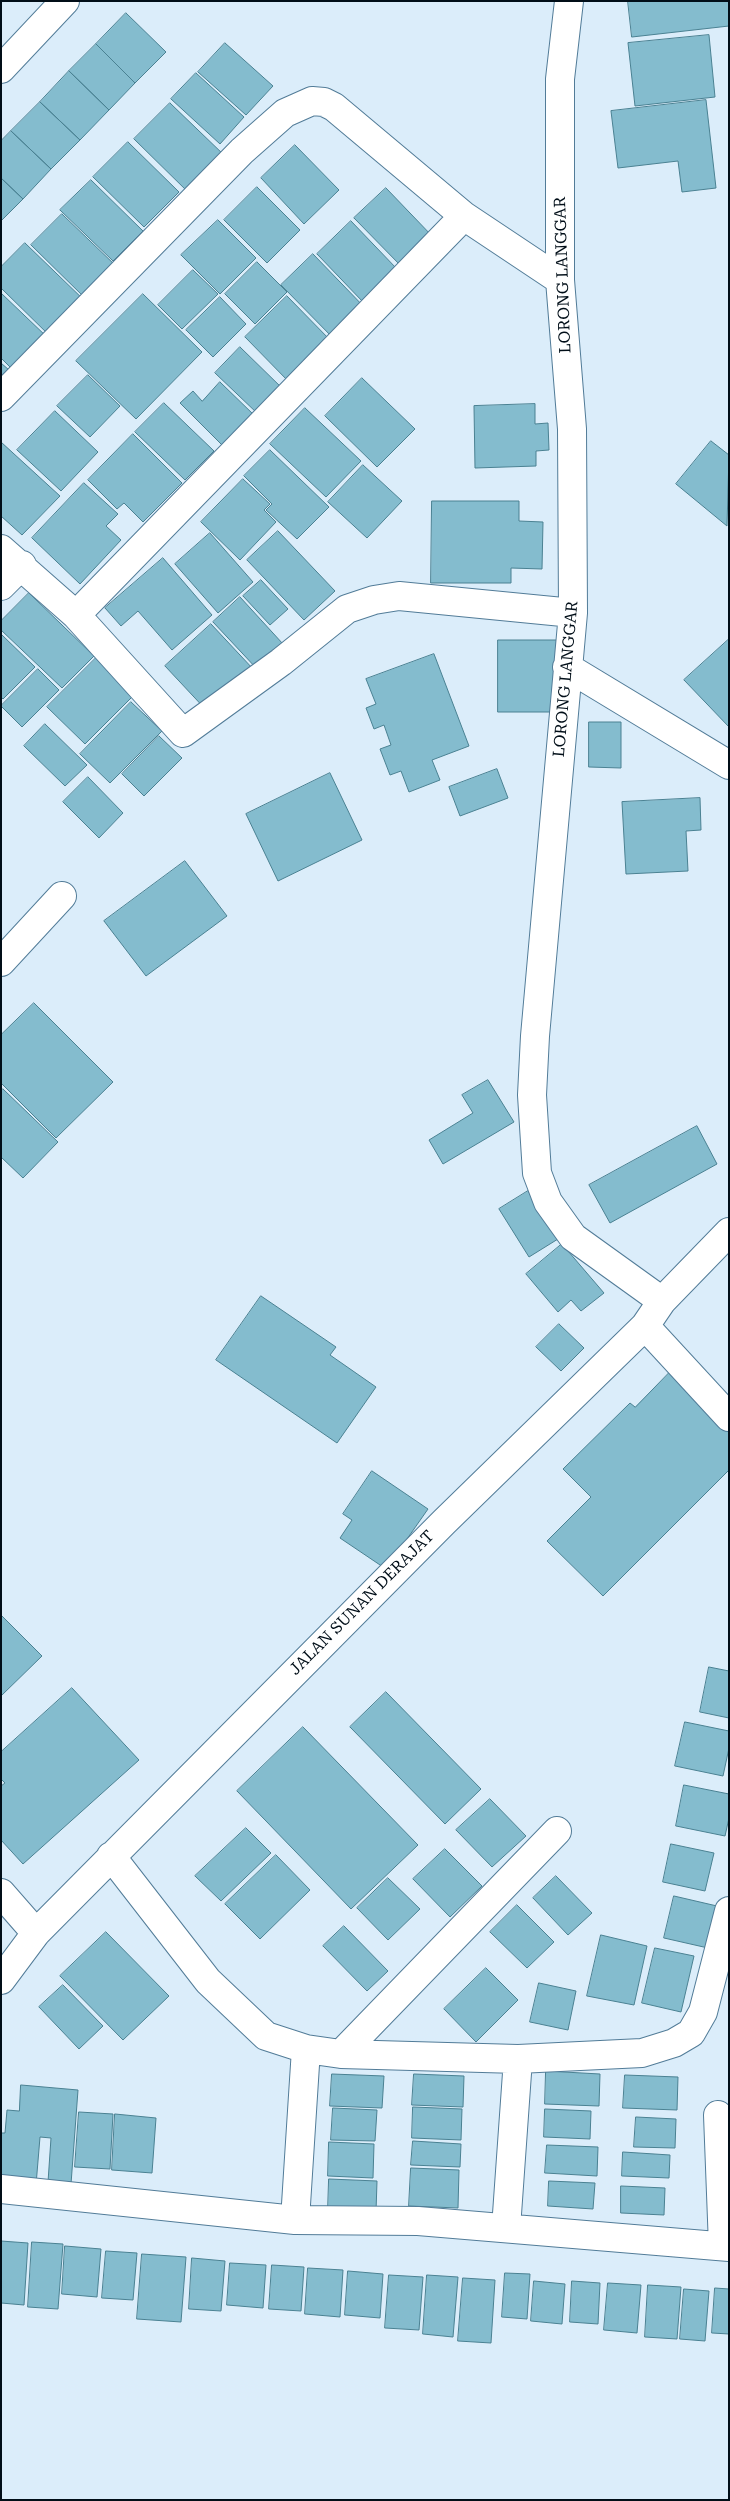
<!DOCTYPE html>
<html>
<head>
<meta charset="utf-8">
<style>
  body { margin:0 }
  #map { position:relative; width:730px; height:2501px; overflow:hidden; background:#dbedfa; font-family:"Roboto Serif",serif }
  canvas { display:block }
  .frame { position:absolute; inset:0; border:2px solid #010e18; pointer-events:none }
</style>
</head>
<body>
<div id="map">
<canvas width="730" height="2501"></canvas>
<div class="frame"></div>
</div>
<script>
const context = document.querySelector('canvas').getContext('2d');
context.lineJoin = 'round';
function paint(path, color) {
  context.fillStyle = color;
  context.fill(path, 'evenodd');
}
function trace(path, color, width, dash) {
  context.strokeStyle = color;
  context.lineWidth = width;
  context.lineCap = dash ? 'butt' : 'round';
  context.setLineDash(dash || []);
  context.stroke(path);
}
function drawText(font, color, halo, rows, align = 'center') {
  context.font = font + ' "Roboto Serif",serif';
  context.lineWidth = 4;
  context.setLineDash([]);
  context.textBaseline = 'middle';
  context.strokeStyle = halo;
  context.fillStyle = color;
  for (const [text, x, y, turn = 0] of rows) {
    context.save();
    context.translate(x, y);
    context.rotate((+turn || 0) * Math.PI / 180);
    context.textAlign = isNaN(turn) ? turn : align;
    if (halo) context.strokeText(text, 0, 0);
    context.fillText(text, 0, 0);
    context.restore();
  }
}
const building = new Path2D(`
  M 628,1 L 729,1 L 729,26 L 632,37 Z
  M 126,13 L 166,52 L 135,83 L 96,44 Z
  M 709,35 L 715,97 L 635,106 L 628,43 Z
  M 225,43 L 273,86 L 246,115 L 198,72 Z
  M 96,44 L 135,83 L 109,110 L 69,71 Z
  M 69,71 L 109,110 L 80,140 L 40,102 Z
  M 196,73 L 244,117 L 220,144 L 171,99 Z
  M 706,100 L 716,188 L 682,192 L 678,161 L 618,168 L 611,111 Z
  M 40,102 L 80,140 L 51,169 L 11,131 Z
  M 170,103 L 225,156 L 189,193 L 134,139 Z
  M 11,131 L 51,169 L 23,199 L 1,178 L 1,141 Z
  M 128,142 L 179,192 L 144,227 L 93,177 Z
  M 295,145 L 339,190 L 304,224 L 261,178 Z
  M 1,178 L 23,199 L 1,221 Z
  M 91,180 L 143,231 L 113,261 L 60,210 Z
  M 257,187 L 300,230 L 267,263 L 224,220 Z
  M 386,188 L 434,238 L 402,267 L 354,218 Z
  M 62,214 L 116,266 L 85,298 L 31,245 Z
  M 218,220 L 256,258 L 220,294 L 181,255 Z
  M 351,221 L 397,269 L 363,302 L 317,254 Z
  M 25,243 L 87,303 L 52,338 L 1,288 L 1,267 Z
  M 313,254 L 368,311 L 336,341 L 281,285 Z
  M 257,262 L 287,292 L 255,324 L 225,294 Z
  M 193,270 L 218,294 L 182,329 L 158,305 Z
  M 1,293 L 48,338 L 15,372 L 1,358 Z
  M 143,294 L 202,352 L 136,419 L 76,361 Z
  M 287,296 L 332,342 L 290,383 L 245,337 Z
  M 220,297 L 246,324 L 213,357 L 186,330 Z
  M 240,347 L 283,389 L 258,414 L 215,373 Z
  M 1,363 L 9,370 L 1,377 Z
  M 88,375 L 120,406 L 90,437 L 57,406 Z
  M 362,378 L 415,429 L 377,467 L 325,416 Z
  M 220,382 L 255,416 L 224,447 L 180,403 L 193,391 L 202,401 Z
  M 164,403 L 214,451 L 185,480 L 135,432 Z
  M 535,404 L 535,424 L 548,423 L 549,450 L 536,451 L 536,466 L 475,468 L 474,406 Z
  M 305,408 L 361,461 L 326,497 L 270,444 Z
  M 55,411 L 98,452 L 61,491 L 17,450 Z
  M 133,434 L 182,483 L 143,522 L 124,503 L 117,509 L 88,480 Z
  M 711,441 L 729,455 L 727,526 L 676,484 Z
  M 1,442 L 60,496 L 22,535 L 1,516 Z
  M 270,450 L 329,507 L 297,539 L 266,510 L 272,504 L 244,476 Z
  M 363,465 L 402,501 L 367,538 L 328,502 Z
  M 243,479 L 270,504 L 264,510 L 276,522 L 240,560 L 201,522 Z
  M 84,483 L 118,514 L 106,526 L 121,540 L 80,584 L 32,538 Z
  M 432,501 L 519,501 L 519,521 L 543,522 L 542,569 L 511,568 L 511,583 L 431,583 Z
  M 278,531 L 335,591 L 304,620 L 247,560 Z
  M 210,533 L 253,582 L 218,613 L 175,564 Z
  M 163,558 L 212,615 L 172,650 L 138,611 L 121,626 L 105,608 Z
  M 261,580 L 288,609 L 270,625 L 243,596 Z
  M 29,593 L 94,656 L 62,688 L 1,630 L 1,621 Z
  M 240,597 L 283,644 L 257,669 L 213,622 Z
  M 211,624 L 254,670 L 208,712 L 165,666 Z
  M 1,634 L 35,667 L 3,699 L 1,697 Z
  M 729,639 L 729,727 L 684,680 Z
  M 498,640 L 558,640 L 558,712 L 498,712 Z
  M 434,654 L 469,746 L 432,760 L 440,780 L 409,792 L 401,771 L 390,775 L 380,749 L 391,745 L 384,725 L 374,729 L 366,708 L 376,704 L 366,679 Z
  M 96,658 L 134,695 L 85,744 L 47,707 Z
  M 38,669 L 59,690 L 22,727 L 1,706 Z
  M 131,702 L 162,731 L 110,783 L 80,754 Z
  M 589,722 L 621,722 L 621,768 L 589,767 Z
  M 45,724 L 87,765 L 65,786 L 24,746 Z
  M 159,736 L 182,758 L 144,796 L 122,774 Z
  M 497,769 L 508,798 L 460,816 L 449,787 Z
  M 330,773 L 362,840 L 278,881 L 246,814 Z
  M 88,777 L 123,813 L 99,838 L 63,802 Z
  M 700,798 L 701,830 L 686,831 L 688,871 L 626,874 L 622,802 Z
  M 185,861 L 227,916 L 146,976 L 104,921 Z
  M 34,1003 L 113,1082 L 56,1138 L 1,1083 L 1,1035 Z
  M 488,1080 L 514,1122 L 443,1164 L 429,1140 L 473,1113 L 462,1095 Z
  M 3,1089 L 58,1142 L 23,1178 L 1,1157 L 1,1091 Z
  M 697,1126 L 717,1164 L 610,1223 L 589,1185 Z
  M 528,1191 L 558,1239 L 529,1257 L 499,1209 Z
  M 562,1244 L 604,1293 L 581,1311 L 571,1300 L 558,1312 L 526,1274 Z
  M 261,1296 L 336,1347 L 330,1355 L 376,1387 L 337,1443 L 216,1360 Z
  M 559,1324 L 584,1348 L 561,1371 L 536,1347 Z
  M 672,1370 L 729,1426 L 729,1470 L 603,1596 L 547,1541 L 591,1497 L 563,1469 L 630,1403 L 635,1407 Z
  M 372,1471 L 428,1509 L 386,1569 L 340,1538 L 352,1520 L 343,1514 Z
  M 1,1615 L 42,1656 L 1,1696 Z
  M 709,1667 L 729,1671 L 729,1718 L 700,1712 Z
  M 72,1688 L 139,1760 L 23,1864 L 1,1840 L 1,1786 L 5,1783 L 1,1779 L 1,1752 Z
  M 386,1692 L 481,1789 L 445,1824 L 350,1727 Z
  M 685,1722 L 729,1731 L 729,1748 L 723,1776 L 675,1766 Z
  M 303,1727 L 418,1845 L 351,1909 L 237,1791 Z
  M 684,1785 L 729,1794 L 729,1818 L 725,1836 L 676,1826 Z
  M 490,1799 L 526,1836 L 492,1867 L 456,1830 Z
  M 246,1828 L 271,1853 L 221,1901 L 195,1876 Z
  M 671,1844 L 714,1853 L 705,1891 L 663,1882 Z
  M 445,1849 L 482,1886 L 450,1917 L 413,1879 Z
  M 276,1855 L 310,1890 L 260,1939 L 225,1904 Z
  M 556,1876 L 592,1913 L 568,1935 L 533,1898 Z
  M 388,1878 L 420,1909 L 388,1940 L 357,1908 Z
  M 674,1896 L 717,1906 L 708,1948 L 664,1938 Z
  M 517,1905 L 554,1942 L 527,1968 L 490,1932 Z
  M 344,1926 L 388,1971 L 367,1991 L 323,1946 Z
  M 106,1932 L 169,1996 L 123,2040 L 60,1976 Z
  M 601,1935 L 647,1946 L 634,2005 L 587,1996 Z
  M 655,1948 L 694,1956 L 681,2012 L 642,2003 Z
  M 486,1968 L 518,2000 L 476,2042 L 444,2009 Z
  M 539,1983 L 576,1991 L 568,2030 L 530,2022 Z
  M 63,1985 L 103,2026 L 79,2049 L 39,2007 Z
  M 546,2071 L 600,2074 L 599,2106 L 545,2104 Z
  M 332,2074 L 384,2076 L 382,2108 L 330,2106 Z
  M 414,2074 L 464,2076 L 463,2107 L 412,2105 Z
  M 625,2075 L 678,2077 L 677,2110 L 623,2108 Z
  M 21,2085 L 78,2090 L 71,2184 L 48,2182 L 51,2138 L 40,2137 L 36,2185 L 1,2182 L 1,2133 L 5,2133 L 7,2110 L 19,2111 Z
  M 413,2107 L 462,2109 L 461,2140 L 412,2138 Z
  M 333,2108 L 377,2110 L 375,2141 L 331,2140 Z
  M 545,2109 L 591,2111 L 590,2139 L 544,2137 Z
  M 79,2112 L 113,2114 L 110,2169 L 75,2167 Z
  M 115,2114 L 156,2118 L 152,2173 L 112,2170 Z
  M 636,2117 L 676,2119 L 675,2148 L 634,2147 Z
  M 413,2141 L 461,2144 L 460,2167 L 411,2165 Z
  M 329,2142 L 374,2144 L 373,2178 L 328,2176 Z
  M 547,2145 L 598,2147 L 597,2176 L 545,2173 Z
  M 623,2152 L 670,2155 L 669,2178 L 622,2176 Z
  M 411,2168 L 459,2170 L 458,2208 L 409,2206 Z
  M 329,2179 L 377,2181 L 376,2212 L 328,2210 Z
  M 549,2181 L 595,2183 L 593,2209 L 548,2206 Z
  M 621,2186 L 665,2188 L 664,2215 L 621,2213 Z
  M 1,2241 L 28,2243 L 24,2305 L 1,2303 Z
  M 32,2242 L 63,2244 L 58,2309 L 28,2307 Z
  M 65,2246 L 101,2249 L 97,2297 L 62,2294 Z
  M 106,2251 L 137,2253 L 133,2300 L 102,2298 Z
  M 142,2254 L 186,2257 L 181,2322 L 137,2319 Z
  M 192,2258 L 225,2261 L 221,2311 L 189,2309 Z
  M 230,2263 L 266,2265 L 263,2308 L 227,2305 Z
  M 272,2265 L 304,2267 L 301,2311 L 269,2309 Z
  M 308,2268 L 343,2270 L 340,2317 L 305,2314 Z
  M 348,2271 L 383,2274 L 380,2318 L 345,2315 Z
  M 505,2273 L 530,2274 L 527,2319 L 502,2317 Z
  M 389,2275 L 423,2277 L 419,2330 L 385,2328 Z
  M 427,2275 L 458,2277 L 453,2337 L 423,2334 Z
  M 463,2278 L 495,2280 L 491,2343 L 458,2341 Z
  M 534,2281 L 565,2284 L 562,2324 L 531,2321 Z
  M 572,2281 L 600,2283 L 598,2324 L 570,2322 Z
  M 608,2283 L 641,2285 L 637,2333 L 604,2330 Z
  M 648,2285 L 681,2287 L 677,2339 L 645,2337 Z
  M 715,2288 L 729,2289 L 729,2334 L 712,2333 Z
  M 684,2289 L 709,2291 L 705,2341 L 680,2339 Z`);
paint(building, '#84bcce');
trace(building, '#4a8192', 1);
const minor = new Path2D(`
  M 569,1 L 560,79 L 560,280 L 572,429 L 573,613 L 535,1036 L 532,1095 L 537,1173 L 548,1202 L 573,1237 L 662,1301
  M 1,69 L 65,1
  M 1,397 L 242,151 L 285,113 L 312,101 L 324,102 L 334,107 L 464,216 L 560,280
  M 1,549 L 76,615 L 183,733 L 281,662 L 347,609 L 374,600 L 399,596 L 573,613
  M 1,586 L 22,565
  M 76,615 L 464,216
  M 567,667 L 729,765
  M 1,962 L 62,896
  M 645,1326 L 729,1417
  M 111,1856 L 208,1981 L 266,2036 L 306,2049 L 341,2054 L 518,2059 L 642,2053 L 674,2043 L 691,2033 L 703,2012 L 729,1911
  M 1,1893 L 36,1933
  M 1,1980 L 36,1933 L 444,1522 L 645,1326 L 662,1301 L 729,1232
  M 341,2054 L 557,1831
  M 718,2115 L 723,2246
  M 1,2189 L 295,2220 L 418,2221 L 729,2247
  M 295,2220 L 306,2049
  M 506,2228 L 518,2059`);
trace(minor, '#527c98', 30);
trace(minor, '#fff', 28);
drawText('16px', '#010e18', '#fff', [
  ["LORONG LANGGAR",563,275,-92],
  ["LORONG LANGGAR",566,679,-85],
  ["JALAN SUNAN DERAJAT",362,1603,-45]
]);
</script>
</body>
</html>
